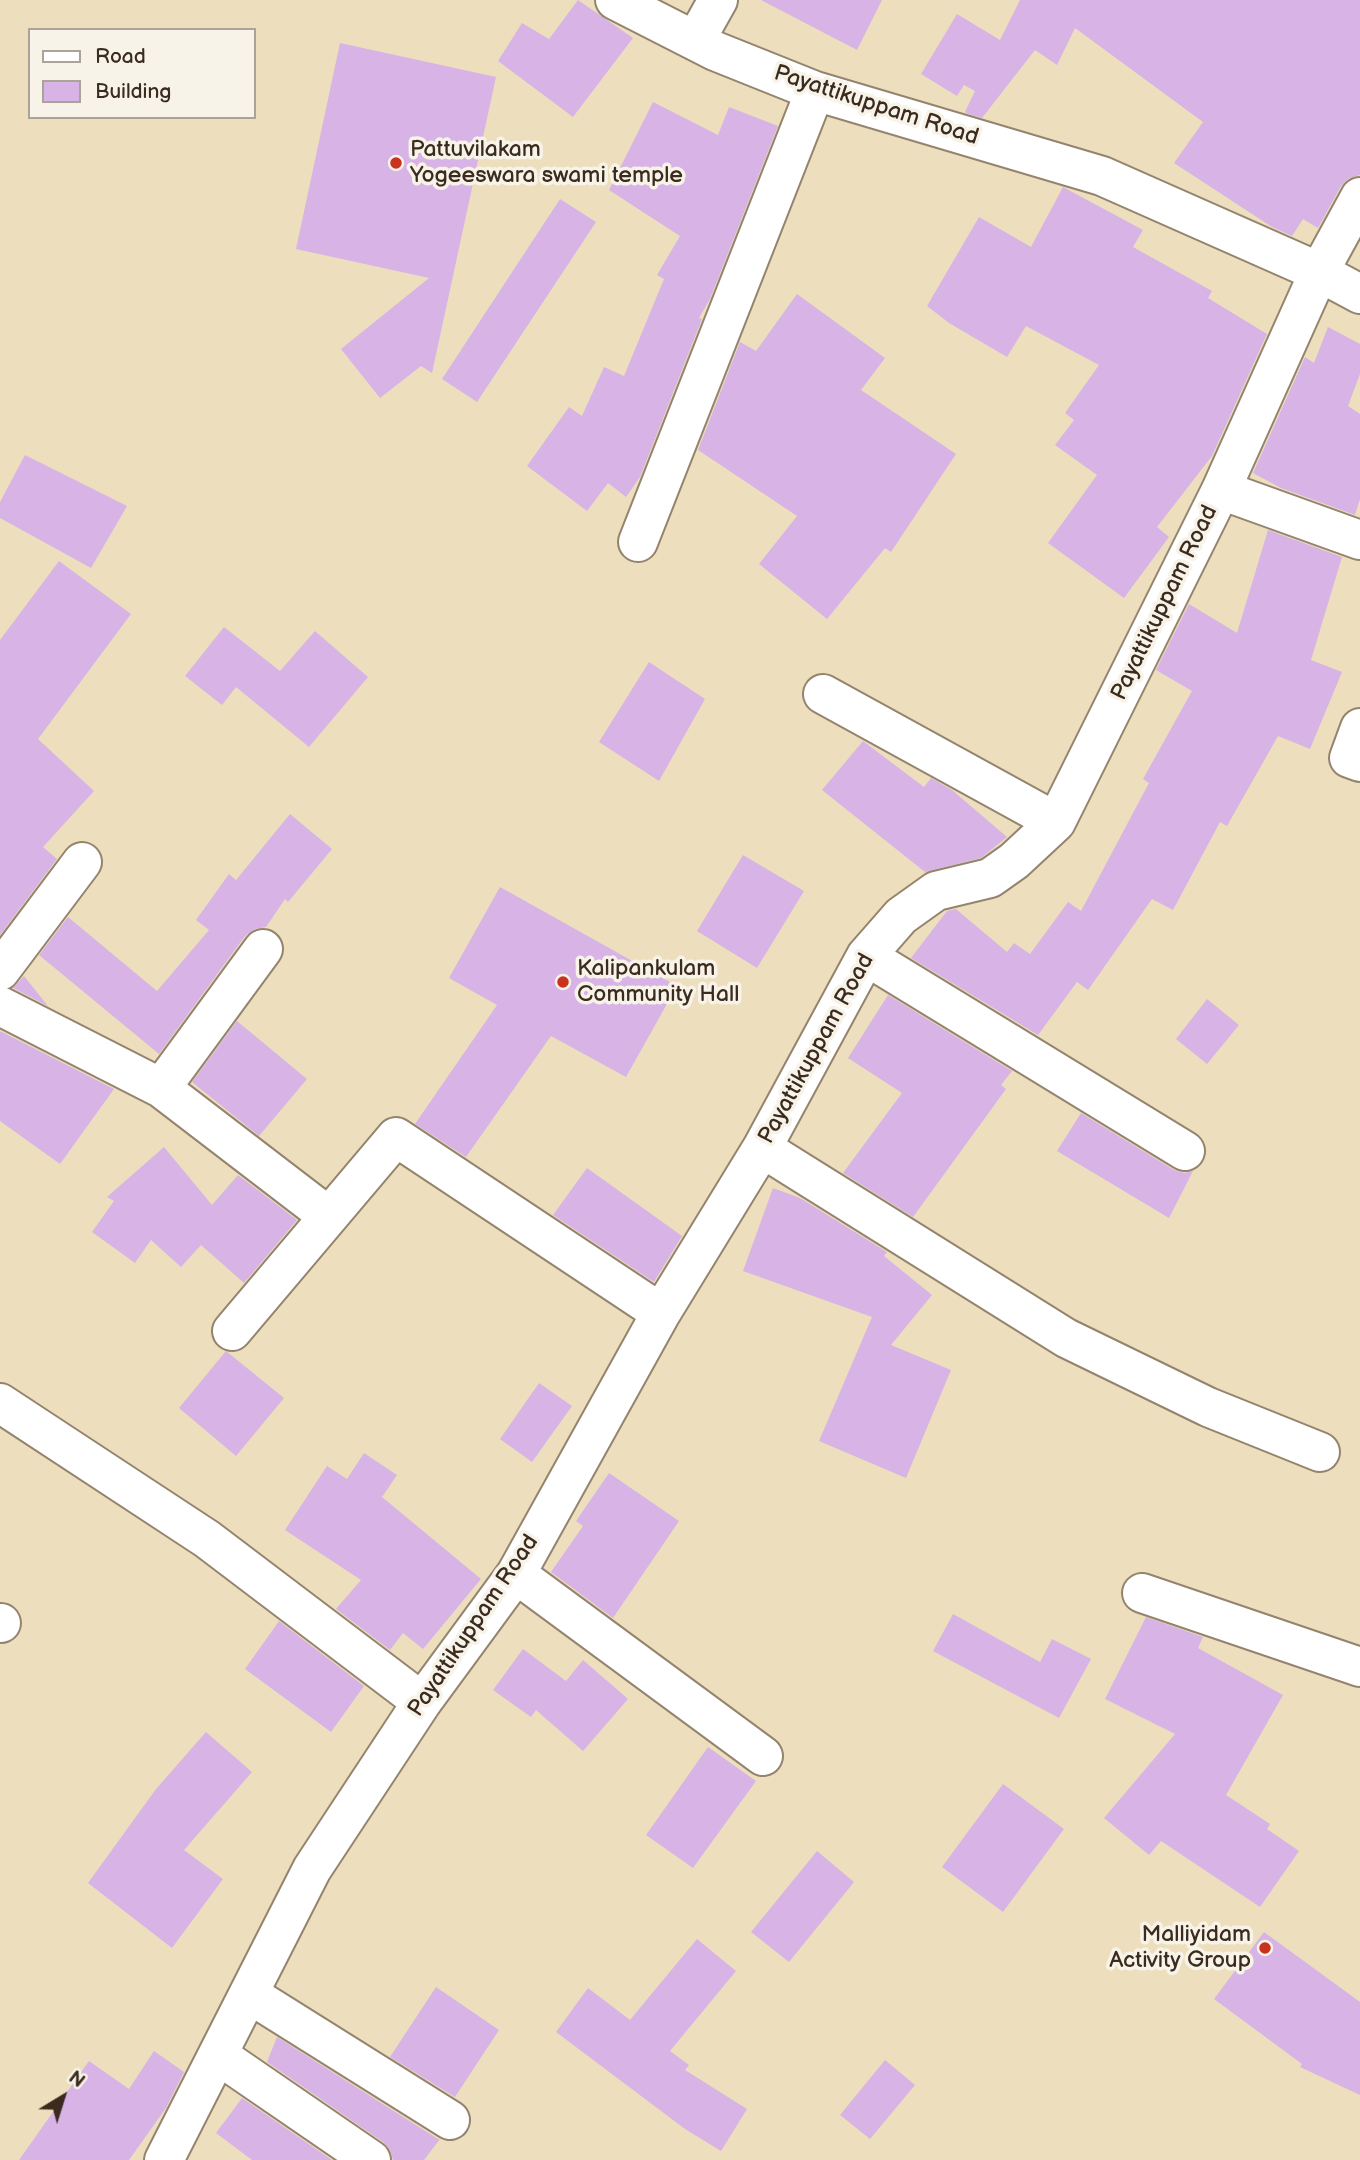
<!DOCTYPE html>
<html>
<head>
<meta charset="utf-8">
<style>
  body { margin:0 }
  #map { position:relative; width:1360px; height:2160px; overflow:hidden; background:#eddfbd; font-family:"Balsamiq Sans",sans-serif }
  canvas { display:block }
  .legend { position:absolute; left:28px; top:28px; width:228px; height:91px; box-sizing:border-box; background:#f7f3e8; border:2px solid #aca397; margin:0; padding:9px 12px; list-style:none; font-size:21px; color:#3b2a1e }
  .legend li { display:flex; align-items:center; gap:14px; height:35px }
  .legend b { width:35px; border:2px solid #aca397 }
  .north { position:absolute; left:28px; top:2062px; width:70px; height:70px; -webkit-text-stroke:5px #f7f3e8; paint-order:stroke; rotate:38deg; font-size:19px; font-weight:700; line-height:28px; text-align:center; color:#3b2a1e }
  .north::after { content:''; display:block; margin:auto; width:24px; height:32px; background:#3b2a1e; clip-path:polygon(50% 0,100% 100%,50% 72%,0 100%) }
</style>
</head>
<body>
<div id="map">
<canvas width="1360" height="2160"></canvas>
<ul class="legend">
<li><b style="height:9px;background:#fff"></b>Road</li>
<li><b style="height:19px;background:#d7b3e6"></b>Building</li>
</ul>
<div class="north">N</div>
</div>
<script>
const context = document.querySelector('canvas').getContext('2d');
context.lineJoin = 'round';
function paint(path, color) {
  context.fillStyle = color;
  context.fill(path, 'evenodd');
}
function trace(path, color, width, dash) {
  context.strokeStyle = color;
  context.lineWidth = width;
  context.lineCap = dash ? 'butt' : 'round';
  context.setLineDash(dash || []);
  context.stroke(path);
}
function drawText(font, color, halo, rows, align = 'center') {
  context.font = font + ' "Balsamiq Sans",sans-serif';
  context.lineWidth = 7;
  context.setLineDash([]);
  context.textBaseline = 'middle';
  context.strokeStyle = halo;
  context.fillStyle = color;
  for (const [text, x, y, turn = 0] of rows) {
    context.save();
    context.translate(x, y);
    context.rotate((+turn || 0) * Math.PI / 180);
    context.textAlign = isNaN(turn) ? turn : align;
    if (halo) context.strokeText(text, 0, 0);
    context.fillText(text, 0, 0);
    context.restore();
  }
}
paint(new Path2D(`
  M 578,0 L 633,38 L 573,117 L 498,61 L 522,23 L 549,39 Z
  M 761,0 L 882,0 L 857,50 Z
  M 1020,0 L 1360,0 L 1360,175 L 1349,178 L 1341,186 L 1318,228 L 1303,219 L 1292,236 L 1272,227 L 1174,163 L 1203,122 L 1075,28 L 1057,65 L 1035,50 L 982,118 L 968,114 L 965,112 L 975,91 L 964,85 L 957,96 L 921,74 L 957,14 L 1000,40 Z
  M 340,43 L 496,77 L 432,373 L 421,366 L 380,398 L 341,349 L 429,278 L 296,249 Z
  M 653,102 L 718,135 L 729,107 L 778,126 L 710,299 L 699,318 L 702,319 L 640,477 L 626,497 L 608,483 L 587,511 L 527,466 L 569,407 L 582,416 L 604,367 L 624,376 L 664,279 L 657,275 L 680,236 L 609,190 Z
  M 1063,187 L 1143,230 L 1133,247 L 1212,291 L 1208,298 L 1267,334 L 1212,456 L 1157,527 L 1169,537 L 1124,598 L 1048,543 L 1097,475 L 1055,445 L 1074,420 L 1065,413 L 1099,365 L 1026,326 L 1007,357 L 949,323 L 927,306 L 979,217 L 1031,247 Z
  M 560,199 L 596,222 L 477,402 L 442,379 Z
  M 797,294 L 885,358 L 861,390 L 956,454 L 891,552 L 885,548 L 827,619 L 759,564 L 797,516 L 698,450 L 740,342 L 756,351 Z
  M 1328,327 L 1360,344 L 1360,374 L 1348,406 L 1360,414 L 1360,499 L 1355,515 L 1281,488 L 1253,473 L 1305,357 L 1314,363 Z
  M 25,455 L 127,506 L 91,568 L 0,518 L 0,502 Z
  M 1268,530 L 1342,557 L 1311,660 L 1342,672 L 1310,749 L 1278,736 L 1227,826 L 1220,822 L 1173,910 L 1152,899 L 1088,990 L 1077,982 L 1038,1035 L 911,958 L 947,911 L 956,909 L 1007,952 L 1014,943 L 1030,954 L 1068,902 L 1081,911 L 1149,783 L 1143,779 L 1192,691 L 1156,670 L 1189,604 L 1237,633 Z
  M 59,561 L 131,614 L 38,739 L 94,791 L 43,847 L 57,859 L 0,935 L 0,640 Z
  M 224,627 L 280,671 L 315,631 L 368,677 L 309,747 L 236,687 L 222,705 L 185,676 Z
  M 649,662 L 705,699 L 659,781 L 599,742 Z
  M 863,741 L 924,787 L 931,778 L 952,790 L 1007,837 L 981,858 L 925,872 L 822,790 Z
  M 290,814 L 332,849 L 288,902 L 285,899 L 266,927 L 255,929 L 245,936 L 159,1054 L 39,955 L 68,917 L 157,991 L 209,930 L 196,920 L 229,874 L 236,880 Z
  M 743,855 L 804,891 L 757,968 L 697,931 Z
  M 500,887 L 677,986 L 626,1077 L 551,1036 L 466,1157 L 415,1124 L 497,1005 L 449,978 Z
  M 24,976 L 48,1006 L 13,988 Z
  M 888,995 L 1012,1071 L 1001,1085 L 1006,1089 L 913,1217 L 843,1173 L 902,1093 L 848,1058 Z
  M 1207,999 L 1239,1025 L 1207,1064 L 1176,1039 Z
  M 237,1021 L 307,1079 L 259,1136 L 192,1082 Z
  M 0,1031 L 114,1089 L 60,1164 L 0,1121 Z
  M 1081,1113 L 1174,1170 L 1184,1173 L 1193,1171 L 1169,1218 L 1057,1151 Z
  M 164,1147 L 212,1205 L 238,1175 L 297,1220 L 244,1283 L 201,1245 L 181,1267 L 151,1240 L 135,1263 L 92,1232 L 114,1201 L 107,1197 Z
  M 587,1168 L 682,1236 L 654,1282 L 553,1215 Z
  M 773,1188 L 800,1198 L 887,1252 L 884,1256 L 932,1295 L 891,1345 L 951,1370 L 906,1478 L 819,1441 L 872,1317 L 743,1271 Z
  M 226,1351 L 284,1398 L 236,1456 L 179,1408 Z
  M 539,1383 L 572,1406 L 532,1462 L 500,1439 Z
  M 364,1453 L 397,1475 L 382,1497 L 481,1579 L 423,1649 L 403,1633 L 390,1650 L 336,1609 L 361,1580 L 285,1530 L 327,1466 L 347,1479 Z
  M 609,1473 L 679,1521 L 613,1618 L 551,1572 L 583,1526 L 576,1521 Z
  M 953,1614 L 1040,1662 L 1052,1639 L 1091,1659 L 1059,1718 L 933,1651 Z
  M 1146,1617 L 1203,1637 L 1198,1648 L 1283,1695 L 1226,1795 L 1270,1824 L 1267,1829 L 1299,1851 L 1260,1907 L 1161,1841 L 1149,1855 L 1104,1818 L 1175,1734 L 1105,1699 Z
  M 279,1621 L 364,1686 L 331,1732 L 245,1669 Z
  M 523,1649 L 566,1681 L 583,1660 L 628,1699 L 583,1751 L 536,1710 L 531,1717 L 493,1690 Z
  M 206,1732 L 252,1772 L 184,1850 L 223,1879 L 172,1948 L 88,1883 L 156,1789 Z
  M 708,1747 L 756,1781 L 693,1868 L 646,1835 Z
  M 1003,1784 L 1064,1829 L 1003,1912 L 942,1867 Z
  M 817,1851 L 854,1882 L 789,1962 L 751,1932 Z
  M 1264,1932 L 1360,2002 L 1360,2095 L 1300,2067 L 1302,2064 L 1214,1999 Z
  M 697,1939 L 736,1971 L 670,2051 L 689,2065 L 685,2070 L 747,2109 L 721,2151 L 685,2129 L 556,2032 L 588,1988 L 630,2020 Z
  M 436,1987 L 499,2030 L 455,2097 L 390,2057 Z
  M 277,2037 L 438,2139 L 440,2139 L 424,2160 L 393,2160 L 390,2150 L 383,2142 L 267,2062 Z
  M 154,2051 L 184,2072 L 166,2108 L 129,2160 L 19,2160 L 89,2061 L 129,2089 Z
  M 885,2060 L 915,2085 L 870,2139 L 840,2115 Z
  M 242,2098 L 332,2160 L 252,2160 L 216,2133 Z`), '#d7b3e6');
const street = new Path2D(`
  M 695,41 L 718,0
  M 1360,197 L 1319,272 L 1360,294
  M 1221,490 L 1360,540
  M 638,542 L 815,91
  M 823,694 L 1056,822
  M 1360,728 L 1349,758 L 1360,762
  M 866,956 L 1185,1151
  M 0,971 L 82,862
  M 0,1006 L 161,1088 L 328,1216
  M 161,1088 L 263,949
  M 762,1148 L 1066,1338 L 1208,1407 L 1320,1452
  M 232,1331 L 396,1137 L 661,1313
  M 0,1403 L 207,1539 L 422,1702
  M 516,1574 L 763,1756
  M 1142,1593 L 1360,1667
  M 0,1623 L 1,1623
  M 249,1994 L 450,2120
  M 218,2055 L 371,2160
  M 164,2160 L 312,1869 L 422,1702 L 516,1574 L 661,1313 L 762,1148 L 866,956 L 901,916 L 936,891 L 990,878 L 1014,861 L 1056,822 L 1221,490 L 1319,272 L 1102,176 L 815,91 L 715,51 L 615,0`);
trace(street, '#94846e', 42);
trace(street, '#fff', 38);
for (const [x, y, r, color] of [
  [396,163,7,"#c8321e"],
  [563,982,7,"#c8321e"],
  [1265,1948,7,"#c8321e"]
]) {
  const dot = new Path2D();
  dot.arc(x, y, r, 0, 2 * Math.PI);
  context.fillStyle = color;
  context.fill(dot);
  trace(dot, '#f7f3e8', 2.5);
}
drawText('23px', '#3b2a1e', '#f7f3e8', [
  ["Payattikuppam Road",876,106,18],
  ["Payattikuppam Road",1165,603,-64],
  ["Payattikuppam Road",817,1049,-61],
  ["Payattikuppam Road",474,1626,-56]
]);
drawText('23px', '#3b2a1e', '#f7f3e8', [
  ["Pattuvilakam",410,150],
  ["Yogeeswara swami temple",410,176],
  ["Kalipankulam",577,969],
  ["Community Hall",577,995],
  ["Malliyidam",1251,1935,"right"],
  ["Activity Group",1251,1961,"right"]
], 'left');
</script>
</body>
</html>
